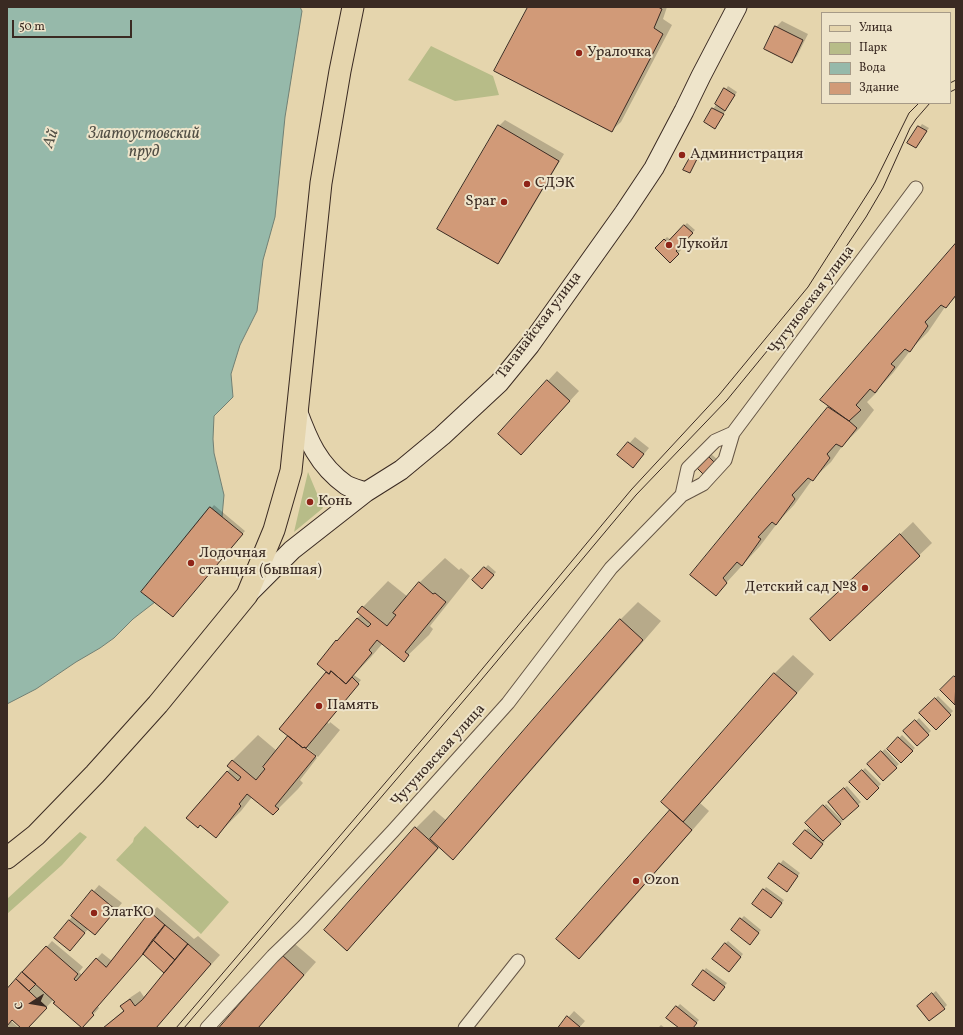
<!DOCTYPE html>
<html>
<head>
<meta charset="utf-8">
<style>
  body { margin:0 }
  #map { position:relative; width:963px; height:1035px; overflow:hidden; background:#e5d5ad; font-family:Vollkorn,serif }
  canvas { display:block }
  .frame { position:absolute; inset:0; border:8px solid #3a2a22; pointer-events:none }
  .legend { position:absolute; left:821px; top:12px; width:130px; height:92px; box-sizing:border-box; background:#eee4ca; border:1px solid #a69a87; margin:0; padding:5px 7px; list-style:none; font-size:12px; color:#3a2a22 }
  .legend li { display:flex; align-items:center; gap:8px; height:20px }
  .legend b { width:20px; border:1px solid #a69a87 }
  .north { position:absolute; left:12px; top:983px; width:40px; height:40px; -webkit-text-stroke:3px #eee4ca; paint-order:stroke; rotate:258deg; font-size:11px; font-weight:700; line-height:16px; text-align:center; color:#3a2a22 }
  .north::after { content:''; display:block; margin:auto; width:14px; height:18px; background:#3a2a22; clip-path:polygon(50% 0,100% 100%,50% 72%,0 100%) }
  .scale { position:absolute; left:12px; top:20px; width:120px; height:18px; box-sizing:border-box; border:2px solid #3a2a22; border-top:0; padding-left:5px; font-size:12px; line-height:14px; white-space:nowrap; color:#3a2a22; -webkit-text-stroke:3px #eee4ca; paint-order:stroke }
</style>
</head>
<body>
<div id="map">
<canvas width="963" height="1035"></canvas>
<div class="frame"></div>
<ul class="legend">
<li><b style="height:5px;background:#e5d5ad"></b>Улица</li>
<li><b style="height:11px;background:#b7bc88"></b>Парк</li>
<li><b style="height:11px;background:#96b9aa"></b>Вода</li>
<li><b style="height:11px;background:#d19a78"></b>Здание</li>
</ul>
<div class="north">С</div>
<div class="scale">50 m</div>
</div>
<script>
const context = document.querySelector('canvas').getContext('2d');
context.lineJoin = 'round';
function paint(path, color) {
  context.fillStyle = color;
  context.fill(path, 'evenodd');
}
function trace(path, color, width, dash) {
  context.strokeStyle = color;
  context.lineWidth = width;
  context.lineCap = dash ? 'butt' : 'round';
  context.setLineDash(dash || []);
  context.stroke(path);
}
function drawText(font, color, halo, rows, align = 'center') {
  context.font = font + ' Vollkorn,serif';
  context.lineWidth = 4;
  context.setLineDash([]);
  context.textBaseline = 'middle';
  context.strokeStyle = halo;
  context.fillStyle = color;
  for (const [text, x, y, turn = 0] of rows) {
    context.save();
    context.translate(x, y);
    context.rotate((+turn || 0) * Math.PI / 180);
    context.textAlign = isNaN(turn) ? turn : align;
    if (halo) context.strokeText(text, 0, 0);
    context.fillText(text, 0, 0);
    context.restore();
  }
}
paint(new Path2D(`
  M 431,46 L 493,76 L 499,95 L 455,101 L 408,80 Z
  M 308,472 L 323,508 L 294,532 Z
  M 145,826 L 229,902 L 201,934 L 116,860 L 133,842 L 134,838 Z
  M 80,832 L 87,837 L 62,865 L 7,914 L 7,899 Z`), '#b7bc88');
const water = new Path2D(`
  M 7,7 L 300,7 L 302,11 L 285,117 L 275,217 L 263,260 L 257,311 L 240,345 L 231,374 L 233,397 L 214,416 L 213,439 L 214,453 L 224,495 L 222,517 L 210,507 L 142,592 L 155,602 L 133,619 L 114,638 L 100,648 L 76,662 L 36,689 L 7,704 Z`);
paint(water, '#96b9aa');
trace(water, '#718074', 1);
paint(new Path2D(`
  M 529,7 L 667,7 L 663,19 L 672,25 L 621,122 L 611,131 Z
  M 782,21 L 808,34 L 797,56 L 791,62 L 776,27 Z
  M 728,86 L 737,92 L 715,128 L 705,122 Z
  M 505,120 L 564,154 L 503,257 L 497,263 L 439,228 L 499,126 Z
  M 922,124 L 929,128 L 918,144 L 909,143 Z
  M 695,152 L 700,154 L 689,172 L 693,154 Z
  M 687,223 L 695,230 L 678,247 L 681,250 L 670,262 L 656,248 L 667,237 L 671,240 Z
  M 956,245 L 956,297 L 945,307 L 928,332 L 913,347 L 893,373 L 877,390 L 878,391 L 867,402 L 874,410 L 860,428 L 843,445 L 831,462 L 812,480 L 794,505 L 779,521 L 760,546 L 716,594 L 691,575 L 830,407 Z
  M 557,371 L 579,391 L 530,444 L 499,434 Z
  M 635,437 L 649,448 L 639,460 L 619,455 Z
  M 710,453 L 718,460 L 705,474 L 697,467 Z
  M 214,505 L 245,531 L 176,612 L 143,592 Z
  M 913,522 L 932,543 L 830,640 L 823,607 Z
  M 445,558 L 459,570 L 461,568 L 470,576 L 430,626 L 433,629 L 429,635 L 403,660 L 383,643 L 371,657 L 354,675 L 361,680 L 327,722 L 329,724 L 330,722 L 340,730 L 318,757 L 306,747 L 305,748 L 317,758 L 300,780 L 303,783 L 298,789 L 273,814 L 252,797 L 241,811 L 216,836 L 227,772 L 231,768 L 233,760 L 258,735 L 277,751 L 290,736 L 281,729 L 327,672 L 337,641 L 361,614 L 363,607 L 388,581 L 408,597 L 419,583 Z
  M 488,565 L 496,572 L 482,588 L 474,580 Z
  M 638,602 L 661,621 L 471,840 L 453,858 L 440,847 L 365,931 L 347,949 L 416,828 L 434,810 L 447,821 L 620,620 Z
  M 793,655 L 814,674 L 700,803 L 709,811 L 597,940 L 578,958 L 671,810 L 662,802 L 775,673 Z
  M 956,676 L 956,703 L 955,704 L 942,690 Z
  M 938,696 L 953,711 L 936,729 L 920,713 Z
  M 919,718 L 931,731 L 917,745 L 905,731 Z
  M 902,735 L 915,748 L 901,762 L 888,749 Z
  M 885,749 L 899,764 L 883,780 L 869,764 Z
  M 865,768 L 881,784 L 867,798 L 851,782 Z
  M 847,786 L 861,802 L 843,818 L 832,799 Z
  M 826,804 L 843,821 L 823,840 L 825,841 L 813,855 L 794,844 L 808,828 L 815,833 L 816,832 L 807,823 Z
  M 783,860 L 800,873 L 789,888 L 770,878 Z
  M 99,885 L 122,903 L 95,934 L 89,928 L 70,950 L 55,937 Z
  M 766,887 L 784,900 L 774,914 L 764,890 Z
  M 157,907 L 194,939 L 198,936 L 220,955 L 154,1028 L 103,1028 L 124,1010 L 122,1006 L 131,997 L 140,991 L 144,997 L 166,973 L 144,954 L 146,948 L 97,1006 L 99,1008 L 88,1021 L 54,999 L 27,1028 L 22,1028 L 13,1019 L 11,1021 L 19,1028 L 7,1028 L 7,990 L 52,941 L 83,967 L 79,972 L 82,975 L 102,953 L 112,961 Z
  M 744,916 L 761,930 L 753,941 L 741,919 Z
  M 728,941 L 743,954 L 732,968 L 725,944 Z
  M 295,944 L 316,962 L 258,1028 L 220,1028 L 282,956 Z
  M 706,968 L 727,983 L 716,997 L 704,971 Z
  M 936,991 L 947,1005 L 944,1008 L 921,1003 Z
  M 680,1004 L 699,1020 L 692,1028 L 680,1028 L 677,1007 Z
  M 574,1011 L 585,1021 L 579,1028 L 559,1028 Z
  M 661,1025 L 665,1028 L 658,1028 Z`), '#0003');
const building = new Path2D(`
  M 528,7 L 658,7 L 662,9 L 654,28 L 663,34 L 612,132 L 494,71 Z
  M 775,26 L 803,40 L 792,63 L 764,49 Z
  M 724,88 L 735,95 L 725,111 L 715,104 Z
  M 712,108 L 724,114 L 715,129 L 704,122 Z
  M 498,125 L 559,161 L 498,264 L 437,229 Z
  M 918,126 L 927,131 L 916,148 L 907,143 Z
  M 692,154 L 698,157 L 690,173 L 683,170 Z
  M 684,225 L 693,233 L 676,251 L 679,254 L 670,263 L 655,248 L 664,239 L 667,242 Z
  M 956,243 L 956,295 L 946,308 L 941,305 L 925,322 L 928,326 L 910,352 L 905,349 L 891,364 L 895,367 L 875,393 L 870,389 L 856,405 L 861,410 L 849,421 L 820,400 Z
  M 547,380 L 570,401 L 521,455 L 498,434 Z
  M 828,407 L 849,421 L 857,428 L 842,447 L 836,444 L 827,454 L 830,458 L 813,481 L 808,478 L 792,495 L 795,499 L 776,525 L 772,522 L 758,537 L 761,539 L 742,566 L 737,562 L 723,578 L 727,583 L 716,596 L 690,575 Z
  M 628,442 L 644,454 L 633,468 L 617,455 Z
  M 707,455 L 716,464 L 705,476 L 696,467 Z
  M 210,507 L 243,534 L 173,617 L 141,592 Z
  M 900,534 L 920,556 L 830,641 L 810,619 Z
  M 484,567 L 494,575 L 482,589 L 472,580 Z
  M 419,582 L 433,594 L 435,593 L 446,602 L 405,652 L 409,655 L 404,662 L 377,640 L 369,650 L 372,653 L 346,684 L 331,671 L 329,674 L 317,664 L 336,640 L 337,641 L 357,618 L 368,627 L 371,624 L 357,612 L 362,606 L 387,626 L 396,615 L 393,613 Z
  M 620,619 L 643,640 L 453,860 L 430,839 Z
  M 331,671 L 346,684 L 352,677 L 359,684 L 306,748 L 304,747 L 303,748 L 279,729 L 326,672 L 329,674 Z
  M 774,673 L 797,693 L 683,822 L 661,802 Z
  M 954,676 L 956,678 L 955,705 L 940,690 Z
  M 935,698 L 951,715 L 936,730 L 919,713 Z
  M 915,720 L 929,735 L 917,746 L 903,731 Z
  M 288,736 L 303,748 L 304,747 L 316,756 L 275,806 L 279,809 L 273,815 L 247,794 L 239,804 L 241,806 L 216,838 L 200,825 L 198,828 L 186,818 L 227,771 L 238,781 L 241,777 L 227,766 L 232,760 L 256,780 L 265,769 L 263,767 Z
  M 898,737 L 913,751 L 901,763 L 887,749 Z
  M 881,751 L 897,768 L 883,781 L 867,764 Z
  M 862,770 L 879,788 L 867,800 L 849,782 Z
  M 844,788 L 859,806 L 843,820 L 828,802 Z
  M 823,805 L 841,824 L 823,841 L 805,823 Z
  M 670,810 L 692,830 L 579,959 L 556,939 Z
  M 415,827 L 438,848 L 347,951 L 324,930 Z
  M 805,830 L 823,844 L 811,859 L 793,844 Z
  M 779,863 L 798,876 L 787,892 L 768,878 Z
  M 763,889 L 782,903 L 771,918 L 752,904 Z
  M 92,890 L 116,910 L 95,935 L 71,916 Z
  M 150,912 L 165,925 L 143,954 L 92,1013 L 94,1015 L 82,1028 L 53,1003 L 55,1002 L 22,972 L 46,946 L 78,974 L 74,979 L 76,981 L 96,958 L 106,967 Z
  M 740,918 L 759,933 L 750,945 L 731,930 Z
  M 69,920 L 85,933 L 70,951 L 54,938 Z
  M 165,925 L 188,944 L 175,960 L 153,940 Z
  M 153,940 L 175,960 L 164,973 L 143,954 Z
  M 725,943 L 741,957 L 729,972 L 712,959 Z
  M 188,944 L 211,964 L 156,1028 L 103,1028 L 124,1011 L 120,1006 L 130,999 L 135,1006 L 142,1000 Z
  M 282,955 L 304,975 L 258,1028 L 219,1028 Z
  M 703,970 L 725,987 L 714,1001 L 692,985 Z
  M 22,972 L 36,984 L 29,991 L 16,979 Z
  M 16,979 L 47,1008 L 28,1028 L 21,1028 L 12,1020 L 7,1026 L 7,989 Z
  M 932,993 L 945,1009 L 929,1021 L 917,1006 Z
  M 676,1006 L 697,1023 L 693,1028 L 679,1028 L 666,1018 Z
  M 567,1016 L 580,1027 L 579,1028 L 558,1028 Z`);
paint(building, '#d19a78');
trace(building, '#3a2a22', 1);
const street = new Path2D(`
  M 682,495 L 703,484 L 725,460 L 733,433
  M 207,1028 L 273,956 L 303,927 L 393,831 L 508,703 L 611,568 L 682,495 L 688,468 L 715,441 L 733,433 L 916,188
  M 465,1028 L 518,961`);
const secondary = new Path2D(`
  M 297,410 C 308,440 318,465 346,485 C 351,488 360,490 366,492
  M 249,593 L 292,550 L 366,492 L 401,470 L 442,436 L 499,383 L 530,345 L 624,213 L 654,168 L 684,111 L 701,76 L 737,7`);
const primary = new Path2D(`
  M 7,858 L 36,835 L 95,774 L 158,704 L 247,595 L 274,530 L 291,471 L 321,183 L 340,71 L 353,7`);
trace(street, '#655545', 15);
trace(secondary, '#3a2a22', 21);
trace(primary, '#3a2a22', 23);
trace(street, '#eee4ca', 13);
trace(secondary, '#eee4ca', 19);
trace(primary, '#e5d5ad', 21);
trace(new Path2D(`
  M 950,83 L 956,80
  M 950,92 L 956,89
  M 176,1028 L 473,680 L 631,490 L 719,395 L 808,287 L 875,182 L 909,113 L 919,103
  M 184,1028 L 477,685 L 636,495 L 727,400 L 817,290 L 866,217 L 883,188 L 910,128 L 916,119 L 930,103`), '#3a2a22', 1);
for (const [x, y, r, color] of [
  [579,53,4,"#8f2418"],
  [682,155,4,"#8f2418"],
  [527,184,4,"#8f2418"],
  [504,202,4,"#8f2418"],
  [669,245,4,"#8f2418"],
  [310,502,4,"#8f2418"],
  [191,563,4,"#8f2418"],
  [865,588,4,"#8f2418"],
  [319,706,4,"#8f2418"],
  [636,881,4,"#8f2418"],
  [94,913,4,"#8f2418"]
]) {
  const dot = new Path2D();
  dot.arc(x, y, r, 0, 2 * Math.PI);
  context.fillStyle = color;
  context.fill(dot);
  trace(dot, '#eee4ca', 1.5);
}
drawText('15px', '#3a2a22', '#eee4ca', [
  ["Уралочка",587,53],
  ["Администрация",690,155],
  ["СДЭК",535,184],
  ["Spar",496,202,"right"],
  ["Лукойл",677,245],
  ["Конь",318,502],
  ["Лодочная",199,554],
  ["станция (бывшая)",199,571],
  ["Детский сад №8",857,588,"right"],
  ["Память",327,706],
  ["Ozon",644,881],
  ["ЗлатКО",102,913]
], 'left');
drawText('15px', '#3a2a22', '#eee4ca', [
  ["Чугуновская улица",812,301,-53],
  ["Таганайская улица",540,326,-53],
  ["Чугуновская улица",439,756,-48]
]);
drawText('italic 16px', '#514e44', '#eee4ca', [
  ["Златоустовский",144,135],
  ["пруд",144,153],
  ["Ай",52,139,-71]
]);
</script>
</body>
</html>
